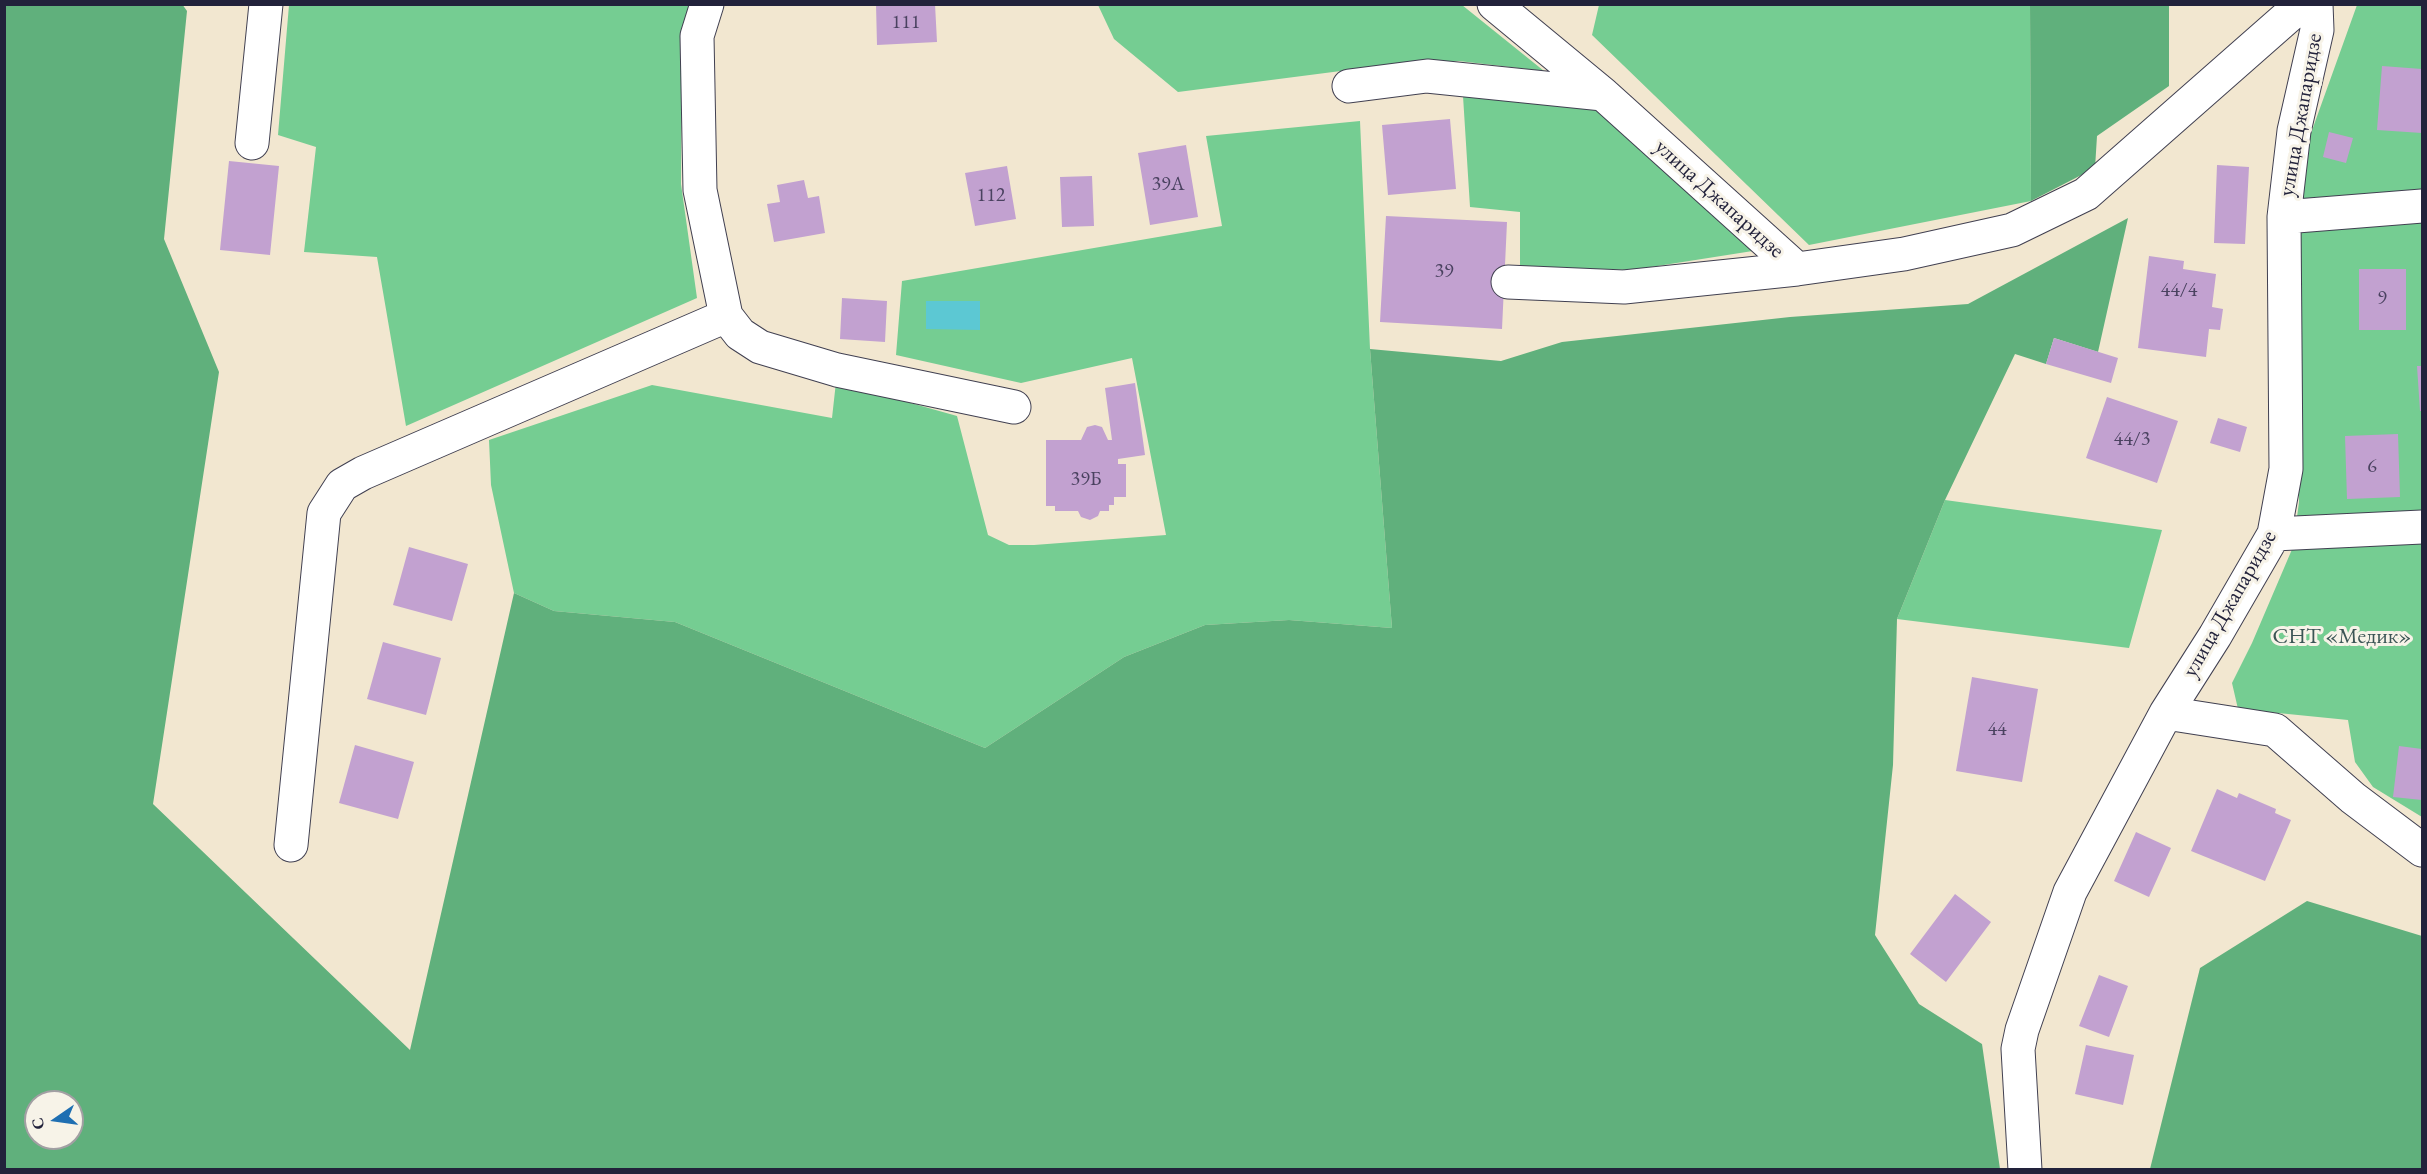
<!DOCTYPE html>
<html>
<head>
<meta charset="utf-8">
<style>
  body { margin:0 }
  #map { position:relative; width:2427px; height:1174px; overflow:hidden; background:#f2e7d0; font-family:"EB Garamond",serif }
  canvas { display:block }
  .frame { position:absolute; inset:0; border:6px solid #22223b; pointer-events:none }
  .north { position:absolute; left:24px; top:1090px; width:60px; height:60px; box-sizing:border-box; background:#f7f3e8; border:2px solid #a29fa3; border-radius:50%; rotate:257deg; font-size:16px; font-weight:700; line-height:24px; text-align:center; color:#22223b }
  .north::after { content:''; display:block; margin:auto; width:21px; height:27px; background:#1f6fb2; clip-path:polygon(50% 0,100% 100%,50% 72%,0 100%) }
</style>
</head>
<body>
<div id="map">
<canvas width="2427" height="1174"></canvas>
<div class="frame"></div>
<div class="north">С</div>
</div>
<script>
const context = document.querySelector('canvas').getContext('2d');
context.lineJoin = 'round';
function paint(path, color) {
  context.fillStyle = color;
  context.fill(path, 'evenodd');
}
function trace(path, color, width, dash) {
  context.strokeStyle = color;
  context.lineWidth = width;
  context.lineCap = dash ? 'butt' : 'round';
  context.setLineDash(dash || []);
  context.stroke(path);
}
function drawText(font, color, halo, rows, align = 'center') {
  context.font = font + ' "EB Garamond",serif';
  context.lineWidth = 6;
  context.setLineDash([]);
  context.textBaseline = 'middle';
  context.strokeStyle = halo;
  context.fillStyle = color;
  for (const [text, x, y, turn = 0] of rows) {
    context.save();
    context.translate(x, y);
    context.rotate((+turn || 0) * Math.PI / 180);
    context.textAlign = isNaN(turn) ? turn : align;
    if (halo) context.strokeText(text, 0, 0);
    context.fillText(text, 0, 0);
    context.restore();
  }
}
paint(new Path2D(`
  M 289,5 L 689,5 L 682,29 L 681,184 L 697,298 L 406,426 L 377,257 L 304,252 L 316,147 L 278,135 Z
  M 1098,5 L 1462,5 L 1544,71 L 1459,61 L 1364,68 L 1178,92 L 1114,39 Z
  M 1599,5 L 2030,5 L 2031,201 L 1809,245 L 1592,35 Z
  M 2357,5 L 2422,5 L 2422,817 L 2373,787 L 2355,762 L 2348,720 L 2238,709 L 2232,683 L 2252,643 L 2293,547 L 2299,502 L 2292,258 L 2301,161 Z
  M 1463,96 L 1598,106 L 1759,250 L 1632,270 L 1520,267 L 1520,212 L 1470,207 Z
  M 1360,121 L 1370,349 L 1392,628 L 1289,620 L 1205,625 L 1124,657 L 985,748 L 675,622 L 554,611 L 514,593 L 491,485 L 489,440 L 652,385 L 832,418 L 836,382 L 957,416 L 988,535 L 1009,545 L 1034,545 L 1166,535 L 1132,358 L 1021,383 L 896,355 L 902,281 L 1222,226 L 1206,136 Z
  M 1945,500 L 2162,530 L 2129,648 L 1897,619 Z`), '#75cd92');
paint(new Path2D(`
  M 182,4 L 187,11 L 164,239 L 219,372 L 153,804 L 410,1050 L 514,593 L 554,611 L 675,622 L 985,748 L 1124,657 L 1205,625 L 1289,620 L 1392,628 L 1370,349 L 1501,361 L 1562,342 L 1790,317 L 1968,304 L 2128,218 L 2098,352 L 2054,338 L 2046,364 L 2015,354 L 1945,500 L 1897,619 L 1893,765 L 1875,935 L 1919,1004 L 1982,1044 L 2000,1169 L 5,1170 L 5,5 ZM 36,1102 L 72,1102 L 72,1138 L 36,1138 Z
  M 2030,5 L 2169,5 L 2169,86 L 2097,136 L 2095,168 L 2031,201 Z
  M 2307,901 L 2422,936 L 2422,1169 L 2150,1169 L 2200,968 Z`), '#60b07c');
paint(new Path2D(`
  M 926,301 L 980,301 L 980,330 L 926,329 Z`), '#5cc8d3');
paint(new Path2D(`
  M 876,4 L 935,4 L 937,42 L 877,45 Z
  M 2382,66 L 2422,69 L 2422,133 L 2377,130 Z
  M 1450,119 L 1456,189 L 1388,195 L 1382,125 Z
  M 2329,132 L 2353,138 L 2346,163 L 2323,157 Z
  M 1186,145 L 1198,217 L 1150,225 L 1138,153 Z
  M 229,161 L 279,166 L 270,255 L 220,250 Z
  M 2217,165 L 2249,167 L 2245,244 L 2214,243 Z
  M 1007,166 L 1016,219 L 975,226 L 965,173 Z
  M 1092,176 L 1094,226 L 1062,227 L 1060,177 Z
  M 804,180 L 808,198 L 819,196 L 825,233 L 774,242 L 767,204 L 780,202 L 777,185 Z
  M 1386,216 L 1507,222 L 1502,329 L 1380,322 Z
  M 2149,256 L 2184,261 L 2183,269 L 2216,274 L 2212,307 L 2223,309 L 2220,330 L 2209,329 L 2206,357 L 2138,348 Z
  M 2359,269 L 2406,269 L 2406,330 L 2359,330 Z
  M 842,298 L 887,301 L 885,342 L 840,339 Z
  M 2054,338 L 2118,358 L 2111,383 L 2046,364 Z
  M 2417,366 L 2422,366 L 2422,411 L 2420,411 Z
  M 1135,383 L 1145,455 L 1118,459 L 1118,464 L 1126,464 L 1126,497 L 1114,497 L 1114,505 L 1109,505 L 1109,511 L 1100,511 L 1098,516 L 1090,520 L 1081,517 L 1078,511 L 1055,511 L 1055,506 L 1046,506 L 1046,440 L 1081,440 L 1087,427 L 1095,425 L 1102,427 L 1108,440 L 1112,440 L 1105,388 Z
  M 2107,397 L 2178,421 L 2157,483 L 2086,458 Z
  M 2218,418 L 2247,427 L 2240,452 L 2210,443 Z
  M 2398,434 L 2400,497 L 2347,499 L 2345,436 Z
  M 409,547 L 468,564 L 452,621 L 393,605 Z
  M 383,642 L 441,658 L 426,715 L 367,699 Z
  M 1972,677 L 2038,689 L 2022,782 L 1956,771 Z
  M 355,745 L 414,762 L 398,819 L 339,803 Z
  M 2399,746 L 2422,749 L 2422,800 L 2393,797 Z
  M 2217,789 L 2237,798 L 2239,793 L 2276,809 L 2275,813 L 2291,820 L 2265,881 L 2191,851 Z
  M 2136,832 L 2171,848 L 2149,897 L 2114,881 Z
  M 1955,894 L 1991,922 L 1946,982 L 1910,954 Z
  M 2099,975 L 2128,986 L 2109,1037 L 2079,1026 Z
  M 2086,1045 L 2134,1055 L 2123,1105 L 2075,1094 Z`), '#c2a1d0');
const minor = new Path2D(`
  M 707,4 L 697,36 L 700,190 L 726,316 L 740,334 L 760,347 L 837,370 L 1014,407
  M 1494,4 L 1603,94 L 1797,269 L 1904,254 L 2012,230 L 2086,194 L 2302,4
  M 1349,86 L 1427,76 L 1603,94
  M 252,143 L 266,4
  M 2284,217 L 2422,206
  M 1508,282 L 1624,287 L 1797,269
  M 2274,534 L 2422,527
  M 2166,713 L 2275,730 L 2353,798 L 2422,850
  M 291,845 L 324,513 L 342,485 L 363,473 L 726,316
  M 2025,1170 L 2018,1049 L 2022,1030 L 2070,892 L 2166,713 L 2215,636 L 2274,534 L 2286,469 L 2284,217 L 2294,131 L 2317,30 L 2316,4`);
trace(minor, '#414051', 35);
trace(minor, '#fff', 33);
drawText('20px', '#4a4260', null, [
  ["111",906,23],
  ["39А",1168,185],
  ["112",991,196],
  ["39",1444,272],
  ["44/4",2179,291],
  ["9",2382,299],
  ["44/3",2132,440],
  ["6",2372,467],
  ["39Б",1086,480],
  ["44",1997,730]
]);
drawText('22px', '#22223b', '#f7f3e8', [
  ["улица Джапаридзе",2301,115,-80],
  ["улица Джапаридзе",1719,199,42],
  ["улица Джапаридзе",2230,604,-60]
]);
drawText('22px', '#3b5555', '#f7f3e8', [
  ["СНТ «Медик»",2342,637]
]);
</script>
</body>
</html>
